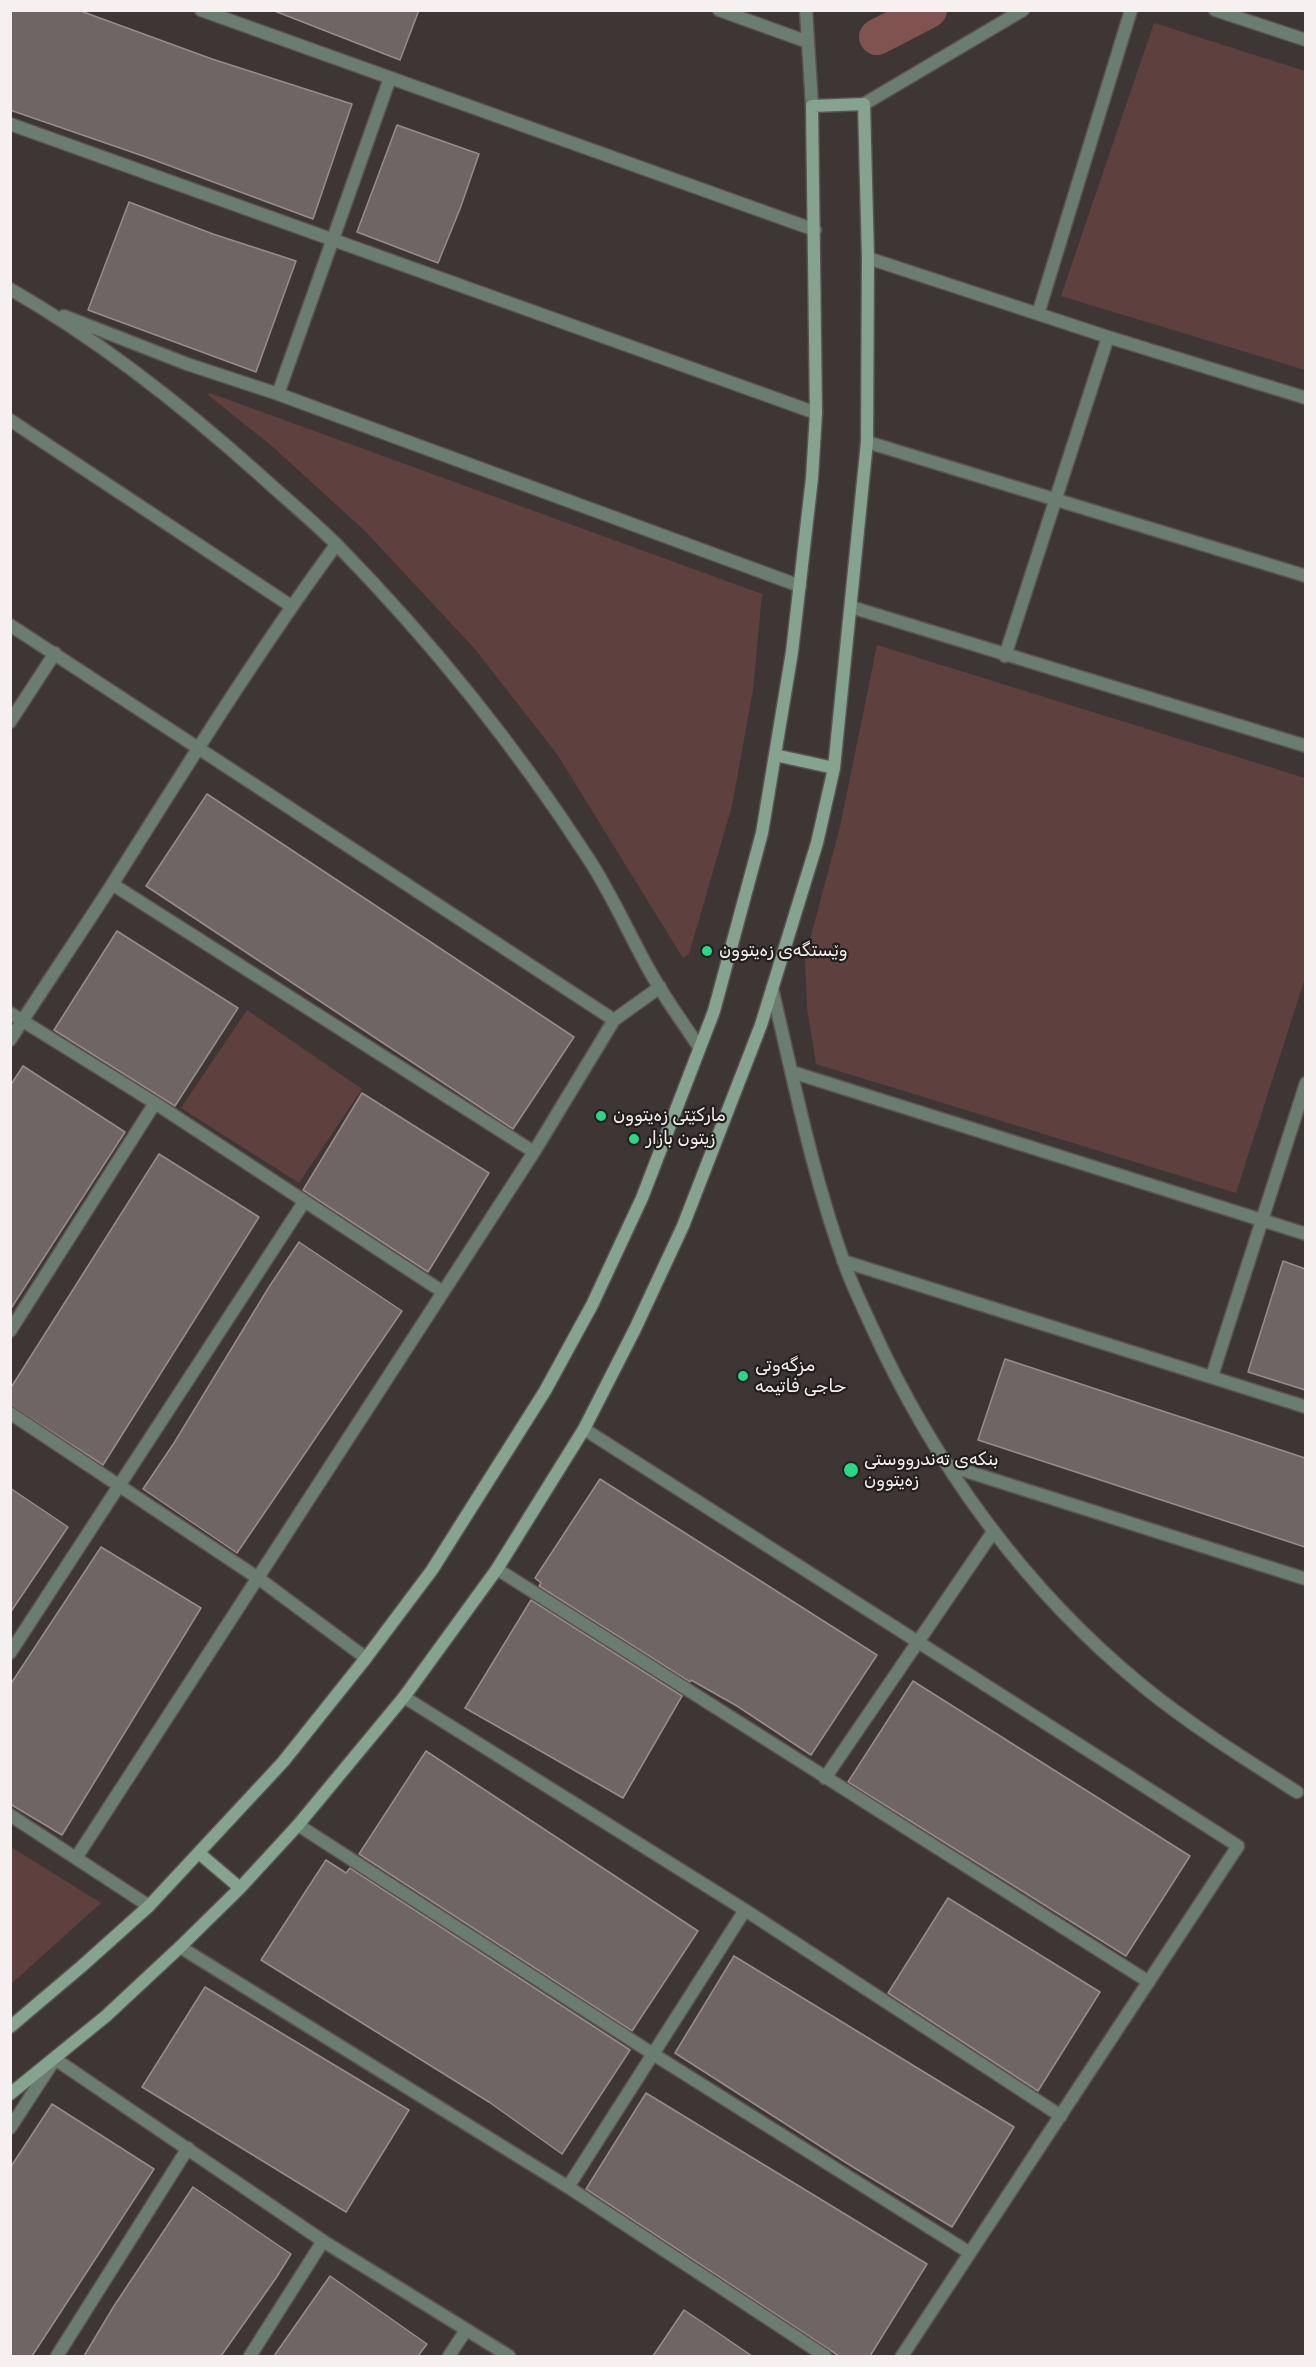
<!DOCTYPE html>
<html>
<head>
<meta charset="utf-8">
<style>
  body { margin:0 }
  #map { position:relative; width:1316px; height:2367px; overflow:hidden; background:#3e3535; font-family:Rubik,sans-serif }
  canvas { display:block }
  .frame { position:absolute; inset:0; border:12px solid #f6f0f0; pointer-events:none }
</style>
</head>
<body>
<div id="map">
<canvas width="1316" height="2367"></canvas>
<div class="frame"></div>
</div>
<script>
const context = document.querySelector('canvas').getContext('2d');
context.lineJoin = 'round';
function paint(path, color) {
  context.fillStyle = color;
  context.fill(path, 'evenodd');
}
function trace(path, color, width, dash) {
  context.strokeStyle = color;
  context.lineWidth = width;
  context.lineCap = dash ? 'butt' : 'round';
  context.setLineDash(dash || []);
  context.stroke(path);
}
function drawText(font, color, halo, rows, align = 'center') {
  context.font = font + ' Rubik,Vazirmatn,sans-serif';
  context.lineWidth = 4.5;
  context.setLineDash([]);
  context.textBaseline = 'middle';
  context.strokeStyle = halo;
  context.fillStyle = color;
  for (const [text, x, y, turn = 0] of rows) {
    context.save();
    context.translate(x, y);
    context.rotate((+turn || 0) * Math.PI / 180);
    context.textAlign = isNaN(turn) ? turn : align;
    if (halo) context.strokeText(text, 0, 0);
    context.fillText(text, 0, 0);
    context.restore();
  }
}
paint(new Path2D(`
  M 1154,23 L 1305,71 L 1305,370 L 1061,296 Z
  M 210,393 L 762,594 L 753,690 L 732,806 L 689,954 L 683,958 L 557,754 L 474,648 L 366,532 L 273,447 L 208,395 Z
  M 877,645 L 1305,778 L 1305,978 L 1236,1193 L 816,1064 L 807,1008 L 805,958 L 840,827 Z
  M 247,1010 L 362,1089 L 299,1183 L 181,1108 Z
  M 11,1847 L 101,1903 L 11,1984 L 10,1984 Z`), '#5e413f');
trace(new Path2D(`
  M 877,37 L 929,10`), '#815350', 36);
const building = new Path2D(`
  M 10,10 L 78,10 L 212,59 L 352,104 L 313,219 L 146,157 L 10,110 Z
  M 272,10 L 419,10 L 400,60 Z
  M 397,125 L 479,154 L 460,209 L 438,263 L 357,232 Z
  M 129,202 L 213,234 L 296,261 L 256,372 L 88,310 Z
  M 207,794 L 574,1037 L 513,1129 L 146,886 Z
  M 117,931 L 238,1008 L 175,1106 L 54,1030 Z
  M 23,1066 L 125,1132 L 10,1310 L 10,1086 Z
  M 362,1093 L 489,1173 L 428,1272 L 303,1190 Z
  M 159,1154 L 259,1217 L 103,1465 L 10,1405 L 10,1389 Z
  M 299,1242 L 402,1311 L 237,1553 L 143,1489 L 174,1443 L 269,1287 Z
  M 1283,1261 L 1305,1269 L 1305,1390 L 1248,1372 Z
  M 1005,1359 L 1305,1458 L 1305,1547 L 978,1440 Z
  M 600,1479 L 877,1655 L 811,1755 L 737,1706 L 691,1680 L 690,1682 L 539,1586 L 541,1583 L 535,1578 Z
  M 10,1488 L 68,1527 L 10,1613 Z
  M 101,1547 L 201,1608 L 62,1835 L 10,1804 L 10,1685 Z
  M 531,1600 L 682,1696 L 623,1798 L 465,1708 Z
  M 913,1681 L 1190,1856 L 1126,1956 L 848,1782 Z
  M 426,1751 L 698,1931 L 632,2031 L 359,1854 Z
  M 326,1860 L 346,1873 L 350,1868 L 630,2050 L 562,2154 L 489,2102 L 261,1960 Z
  M 948,1898 L 1100,1992 L 1038,2091 L 888,1993 Z
  M 734,1956 L 1014,2127 L 952,2227 L 848,2164 L 675,2053 Z
  M 205,1987 L 409,2110 L 346,2212 L 142,2087 Z
  M 646,2093 L 927,2264 L 870,2356 L 839,2356 L 586,2189 Z
  M 52,2104 L 154,2169 L 32,2356 L 10,2356 L 10,2168 Z
  M 193,2187 L 291,2254 L 276,2278 L 221,2356 L 84,2356 L 114,2306 Z
  M 330,2276 L 427,2344 L 418,2356 L 274,2356 Z
  M 684,2310 L 711,2328 L 752,2356 L 653,2356 Z`);
paint(building, '#6f6564');
trace(building, '#988d8c', 1.5);
const street = new Path2D(`
  M 201,10 L 815,230
  M 719,10 L 808,42
  M 806,10 L 812,106
  M 1215,10 L 1306,40
  M 864,104 L 1023,10
  M 10,124 L 816,413
  M 868,258 L 1108,337 L 1306,398
  M 10,289 C 101,341 183,406 261,476 C 286,499 313,521 338,546 C 431,641 516,747 588,858 C 611,893 628,932 648,968 C 663,996 682,1021 699,1047
  M 1038,314 L 1131,10
  M 64,316 L 187,364 L 278,394 L 800,586
  M 278,394 L 390,78
  M 10,420 L 291,606
  M 867,442 L 1306,576
  M 851,607 L 1306,746
  M 10,625 L 614,1020
  M 1005,656 L 1108,337
  M 10,722 L 55,653
  M 112,884 L 534,1152
  M 772,988 C 794,1082 813,1178 846,1268 C 853,1287 862,1305 870,1323 C 933,1463 1025,1590 1144,1687 C 1192,1726 1245,1759 1297,1792
  M 10,1013 L 155,1103 L 443,1292
  M 10,1040 C 44,987 79,936 113,883 C 185,769 256,654 336,545
  M 792,1072 L 1306,1234
  M 843,1261 L 1306,1407
  M 10,1331 L 155,1103
  M 1212,1376 L 1306,1083
  M 10,1413 L 258,1578 L 366,1658
  M 584,1429 L 1238,1846 L 902,2356
  M 947,1465 L 1306,1579
  M 497,1569 L 1149,1982
  M 10,1653 L 304,1202
  M 404,1697 L 745,1910 L 1061,2116
  M 825,1778 L 993,1532
  M 10,1815 L 149,1906
  M 298,1825 L 653,2054 L 970,2253
  M 76,1858 L 534,1152 L 614,1020 L 660,987
  M 180,1947 L 568,2187 L 825,2356
  M 10,2128 L 55,2059 L 323,2241 L 509,2356
  M 568,2187 L 745,1910
  M 57,2356 L 188,2148
  M 250,2356 L 323,2241
  M 449,2356 L 466,2330`);
const secondary = new Path2D(`
  M 775,755 L 834,768
  M 200,1854 L 240,1888
  M 10,2027 L 82,1966 L 149,1906 L 283,1762 L 366,1658 L 432,1570 L 545,1391 L 592,1305 L 642,1198 L 714,1011 L 762,833 L 792,652 L 812,478 L 816,413 L 812,106 L 864,104 L 868,258 L 867,442 L 834,768 L 817,843 L 761,1025 L 683,1226 L 635,1329 L 584,1429 L 497,1569 L 404,1697 L 298,1825 L 240,1888 L 180,1947 L 106,2016 L 10,2094`);
trace(street, '#5b5353', 15);
trace(secondary, '#5b5353', 15);
trace(street, '#6b7d71', 12);
trace(secondary, '#86a390', 12);
for (const [x, y, r, color] of [
  [707,951,6,"#28d885"],
  [601,1116,6,"#28d885"],
  [634,1139,6,"#28d885"],
  [743,1376,6,"#28d885"],
  [851,1470,8,"#28d885"]
]) {
  const dot = new Path2D();
  dot.arc(x, y, r, 0, 2 * Math.PI);
  context.fillStyle = color;
  context.fill(dot);
  trace(dot, '#221e1e', 2);
}
drawText('18px', '#f6f0f0', '#221e1e', [
  ["وێستگەی زەیتوون",719,951],
  ["مارکێتی زەیتوون",613,1116],
  ["زيتون بازار",646,1139],
  ["مزگەوتی",755,1366],
  ["حاجی فاتیمە",755,1387],
  ["بنکەی تەندرووستی",864,1460],
  ["زەیتوون",864,1481]
], 'left');
</script>
</body>
</html>
